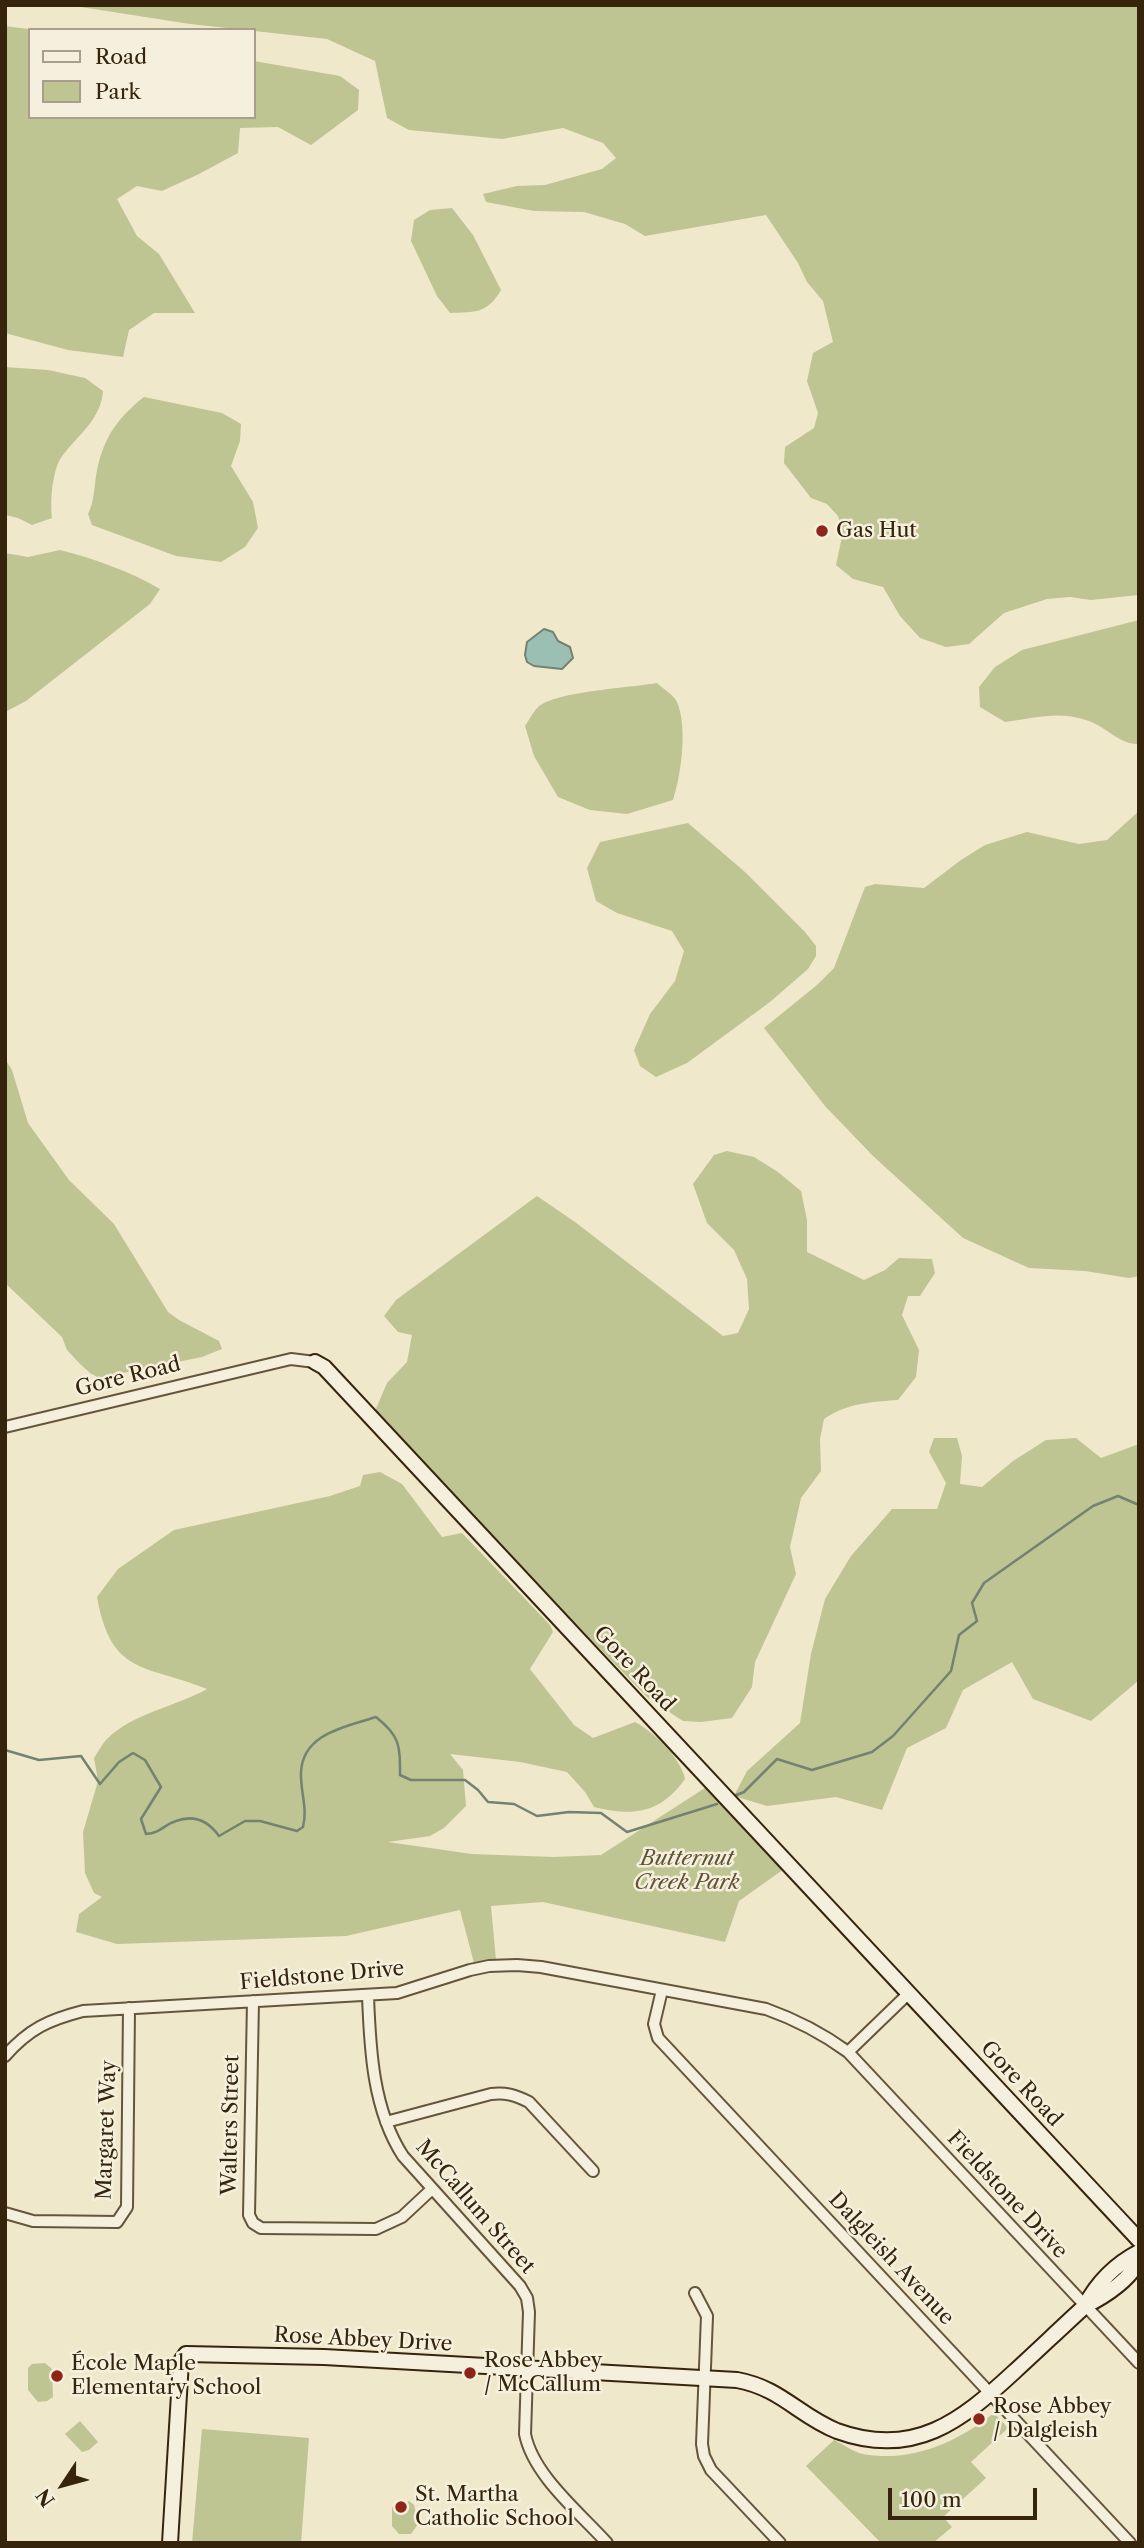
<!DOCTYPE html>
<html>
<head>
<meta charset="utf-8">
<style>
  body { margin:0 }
  #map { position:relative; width:1144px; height:2548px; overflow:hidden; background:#f0e8ca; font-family:"Libre Caslon Text",serif }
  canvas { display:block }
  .frame { position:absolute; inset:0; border:7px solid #37240d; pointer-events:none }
  .legend { position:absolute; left:28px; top:28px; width:228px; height:91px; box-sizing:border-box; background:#f5f0dd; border:2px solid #a99e8a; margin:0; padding:9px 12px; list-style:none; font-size:21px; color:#37240d }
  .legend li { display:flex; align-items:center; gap:14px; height:35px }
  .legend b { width:35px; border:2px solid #a99e8a }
  .north { position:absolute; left:28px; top:2450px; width:70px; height:70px; -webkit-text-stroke:5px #f5f0dd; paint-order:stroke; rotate:234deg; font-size:19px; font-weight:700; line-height:28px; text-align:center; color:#37240d }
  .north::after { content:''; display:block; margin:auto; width:24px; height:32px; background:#37240d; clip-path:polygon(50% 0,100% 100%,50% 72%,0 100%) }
  .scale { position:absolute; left:888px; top:2488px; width:149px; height:32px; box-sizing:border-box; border:4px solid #37240d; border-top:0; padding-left:9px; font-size:21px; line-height:24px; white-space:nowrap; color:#37240d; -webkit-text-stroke:5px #f5f0dd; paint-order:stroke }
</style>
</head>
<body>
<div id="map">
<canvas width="1144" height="2548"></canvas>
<div class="frame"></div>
<ul class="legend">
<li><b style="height:9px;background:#f5f0dd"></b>Road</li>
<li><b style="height:19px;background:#bfc493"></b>Park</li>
</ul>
<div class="north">N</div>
<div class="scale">100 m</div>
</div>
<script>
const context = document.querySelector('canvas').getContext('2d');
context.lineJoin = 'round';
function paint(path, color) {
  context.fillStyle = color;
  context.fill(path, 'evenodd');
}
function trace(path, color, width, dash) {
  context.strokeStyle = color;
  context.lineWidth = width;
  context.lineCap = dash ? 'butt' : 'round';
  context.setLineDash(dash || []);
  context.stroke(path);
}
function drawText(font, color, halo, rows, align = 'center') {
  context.font = font + ' "Libre Caslon Text",serif';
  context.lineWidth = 5;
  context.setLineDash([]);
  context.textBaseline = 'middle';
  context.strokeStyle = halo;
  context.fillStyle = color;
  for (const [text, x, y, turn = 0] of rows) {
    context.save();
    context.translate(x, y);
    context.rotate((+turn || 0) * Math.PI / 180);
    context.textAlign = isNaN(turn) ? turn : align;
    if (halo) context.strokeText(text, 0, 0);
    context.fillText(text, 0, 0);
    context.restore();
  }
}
paint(new Path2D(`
  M 68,5 L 1139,5 L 1139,595 L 1091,600 L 1070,597 L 1047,599 L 1004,613 L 969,644 L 946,647 L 920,638 L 900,616 L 883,587 L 853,579 L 836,565 L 843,532 L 838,516 L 827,504 L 811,498 L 784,463 L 785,447 L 814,428 L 818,413 L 807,381 L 813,353 L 833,342 L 823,301 L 807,282 L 798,263 L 766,215 L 645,236 L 625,224 L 584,212 L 534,211 L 486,202 L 483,194 L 517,186 L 545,185 L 602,169 L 616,158 L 603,143 L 563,128 L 502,139 L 409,130 L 387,118 L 375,61 L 327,39 L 190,24 Z
  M 5,26 L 36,30 L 30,30 L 30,117 L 254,117 L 254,61 L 340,76 L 359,90 L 358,110 L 311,145 L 278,127 L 240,128 L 238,153 L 199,174 L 162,191 L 137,186 L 117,199 L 137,236 L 159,254 L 195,313 L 154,313 L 129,330 L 123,357 L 68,350 L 5,333 Z
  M 452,208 L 473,235 L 501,290 C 487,314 475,312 450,313 L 437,296 L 411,241 L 414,220 L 430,210 Z
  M 5,367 L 48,370 L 85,378 L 103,391 C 101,419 79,434 63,455 C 52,468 50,502 52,518 L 32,525 L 18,518 L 5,515 Z
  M 144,397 L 222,413 L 241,424 L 240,441 L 231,466 L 253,502 L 258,528 L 245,547 L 221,562 L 176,556 L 92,525 L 88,514 C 94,501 94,490 96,476 C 102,440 116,419 144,397 Z
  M 60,550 C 95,559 129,571 160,589 L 150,604 L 26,701 L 5,712 L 5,553 L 28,557 Z
  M 1139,620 L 1139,744 C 1120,745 1106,727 1089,721 C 1060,710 1034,718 1005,722 L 980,707 L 979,687 L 995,667 L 1022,650 Z
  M 657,683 C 663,689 674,695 677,702 C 688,728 681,775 673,800 L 627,814 L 590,810 L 558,797 L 534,756 L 525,726 C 529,720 533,712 538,707 C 557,691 630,688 657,683 Z
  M 1139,811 L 1139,1276 L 1129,1278 L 1085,1271 L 1029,1268 L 963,1238 L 873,1156 L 825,1106 L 764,1028 L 817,985 L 834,968 L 865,887 L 875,884 L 924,888 L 961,860 L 985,845 L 1027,832 L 1079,844 L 1107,840 Z
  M 688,823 L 745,872 L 805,932 L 816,946 L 816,956 L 808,969 L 770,1002 L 687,1063 L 656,1077 L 640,1066 L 634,1050 L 650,1014 L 675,981 L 684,951 L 672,931 L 617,913 L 596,901 L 587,868 L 600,842 Z
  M 5,1059 L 12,1070 L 28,1123 L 69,1180 L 114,1224 L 168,1312 L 179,1320 L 219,1341 L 222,1349 L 202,1357 L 99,1378 L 90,1373 L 80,1364 L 67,1350 L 62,1337 L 5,1283 Z
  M 727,1151 L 754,1157 L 778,1172 L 801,1191 L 807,1220 L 807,1252 L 864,1280 L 885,1270 L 899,1258 L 932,1259 L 935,1273 L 920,1296 L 908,1296 L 902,1315 L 919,1350 L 916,1377 L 898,1400 C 871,1402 847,1403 824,1419 L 820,1439 L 821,1471 L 801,1498 L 790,1547 L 796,1574 L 755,1662 L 752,1687 L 732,1718 L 701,1722 L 683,1721 L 648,1698 L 523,1570 L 375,1411 L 387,1383 L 407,1362 L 412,1335 L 398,1332 L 384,1316 L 396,1300 L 537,1196 L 575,1222 L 723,1336 L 738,1333 L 749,1309 L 747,1279 L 734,1250 L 707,1223 L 693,1184 L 714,1155 Z
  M 934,1438 L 957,1438 L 962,1456 L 960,1484 L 982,1487 L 1013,1461 L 1046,1440 L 1076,1438 L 1101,1458 L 1139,1444 L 1139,1680 L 1091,1721 L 1033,1699 L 1012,1662 L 963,1690 L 946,1728 L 907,1748 L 882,1810 L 836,1797 L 767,1806 L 734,1796 L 747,1771 L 800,1723 L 811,1654 L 825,1599 L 851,1556 L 892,1509 L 937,1509 L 946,1483 L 929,1452 Z
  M 380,1472 L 402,1484 L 442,1537 L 462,1533 L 550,1625 L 553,1632 L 530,1669 L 574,1725 L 593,1738 L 635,1722 C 654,1732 681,1758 685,1779 C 661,1813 633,1817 594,1807 L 585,1792 L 567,1772 L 520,1762 L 450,1754 L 463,1770 L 466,1806 L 444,1828 L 430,1836 L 388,1842 L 472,1854 L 554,1857 L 601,1855 L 708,1786 L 784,1869 L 739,1901 L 725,1942 L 543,1902 L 491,1906 L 496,1960 L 474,1963 L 460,1910 L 346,1936 L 117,1944 L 76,1932 L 79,1914 L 102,1897 L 94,1893 L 85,1873 L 83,1832 L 98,1781 L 94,1758 C 98,1752 102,1744 107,1739 C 133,1713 175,1707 207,1689 C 145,1664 111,1676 97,1597 L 118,1569 L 174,1530 L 330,1496 L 360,1486 L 363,1475 Z
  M 45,2363 L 52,2369 L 53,2397 L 47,2401 L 38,2402 L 28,2390 L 28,2368 L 32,2364 Z
  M 994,2413 L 1008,2428 L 971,2462 L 986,2478 L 943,2517 L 952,2527 L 933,2543 L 881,2543 L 806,2466 L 834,2440 C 843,2444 853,2452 863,2454 C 911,2463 958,2442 994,2413 Z
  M 80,2421 L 98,2442 L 89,2450 L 82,2452 L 65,2434 Z
  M 202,2429 L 309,2438 L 301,2543 L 192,2543 Z
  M 409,2501 L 414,2505 L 418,2524 L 411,2534 L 399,2534 L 392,2526 L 392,2507 Z`), '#bfc493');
const water = new Path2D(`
  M 544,629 L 553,632 L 558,641 L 570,647 L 573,658 L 562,669 L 534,666 L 527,662 L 525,655 L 527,642 Z`);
paint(water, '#9bc0b3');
trace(water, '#738271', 2);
trace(new Path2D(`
  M 5,1750 L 39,1760 L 81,1756 L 100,1784 L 119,1762 L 133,1753 L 145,1760 L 161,1787 L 141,1819 L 146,1834 C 161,1833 163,1825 176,1821 C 195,1814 209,1822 219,1836 L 245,1821 L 260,1821 L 297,1831 L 303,1827 C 308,1808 300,1791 301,1772 C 303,1733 346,1727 376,1717 C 400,1736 400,1745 400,1775 L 411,1780 L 465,1780 L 478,1790 L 488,1802 L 514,1804 L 537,1816 L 569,1812 L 601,1813 L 627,1832 L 717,1804
  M 734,1796 L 744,1792 L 777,1759 L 812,1770 L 872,1752 L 893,1736 L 951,1671 L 959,1635 L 977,1621 L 972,1603 L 984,1583 L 1093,1506 L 1118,1496 L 1139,1505`), '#738271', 2.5);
const street = new Path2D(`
  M 5,1427 L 291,1359 L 315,1362
  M 662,1990 L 654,2024 L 658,2038 L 1130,2543
  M 368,1996 C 370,2050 373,2110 403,2156 L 520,2286 L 527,2298 L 529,2312 L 525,2434 C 533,2475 579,2512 607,2543
  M 253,2001 L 249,2215 L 253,2223 L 261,2228 L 376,2229 L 402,2217 L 432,2189
  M 848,2052 L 908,1994
  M 5,2056 C 29,2029 48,2020 83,2011 L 397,1993 L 470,1970 L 489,1966 L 517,1965 L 541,1967 L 766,2009 C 797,2020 822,2033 848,2052 L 1139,2363
  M 386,2122 L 491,2094 C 505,2092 515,2095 529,2102 L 593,2171
  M 5,2213 L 33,2221 L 117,2222 L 127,2207 L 129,2008
  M 695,2293 L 707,2316 L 702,2444 L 704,2456 L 711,2470 L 780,2543`);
const secondary = new Path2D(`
  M 315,1362 L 324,1367 L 1139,2240
  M 1085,2306 C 1105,2296 1128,2281 1139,2261
  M 170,2543 L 181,2361 L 186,2354 L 324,2357 L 737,2380 C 781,2388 799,2416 837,2431 C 914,2459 961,2421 1014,2372 C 1038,2350 1061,2328 1085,2306 C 1097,2283 1116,2264 1139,2252`);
trace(street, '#65553c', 14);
trace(secondary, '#37240d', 18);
trace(street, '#f5f0dd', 10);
trace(secondary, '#f5f0dd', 14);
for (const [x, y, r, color] of [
  [822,531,7,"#8f2418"],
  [470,2373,7,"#8f2418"],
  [57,2376,7,"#8f2418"],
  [979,2419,7,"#8f2418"],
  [401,2507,7,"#8f2418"]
]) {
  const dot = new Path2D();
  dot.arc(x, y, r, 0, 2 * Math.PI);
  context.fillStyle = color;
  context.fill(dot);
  trace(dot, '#f5f0dd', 2.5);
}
drawText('21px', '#37240d', '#f5f0dd', [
  ["Gas Hut",836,531],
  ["Rose Abbey",484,2361],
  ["/ McCallum",484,2385],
  ["École Maple",71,2364],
  ["Elementary School",71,2388],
  ["Rose Abbey",993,2407],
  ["/ Dalgleish",993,2431],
  ["St. Martha",415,2495],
  ["Catholic School",415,2519]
], 'left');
drawText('21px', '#37240d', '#f5f0dd', [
  ["Gore Road",128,1377,-14],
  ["Gore Road",634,1669,47],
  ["Fieldstone Drive",322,1976,-5],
  ["Gore Road",1021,2084,47],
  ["Walters Street",231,2125,-89],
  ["Margaret Way",107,2130,-88],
  ["Fieldstone Drive",1007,2195,47],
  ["McCallum Street",475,2207,49],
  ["Dalgleish Avenue",891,2259,47],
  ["Rose Abbey Drive",363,2340,3]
]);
drawText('italic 21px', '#605435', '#f5f0dd', [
  ["Butternut",687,1859],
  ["Creek Park",687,1883]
]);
</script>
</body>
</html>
